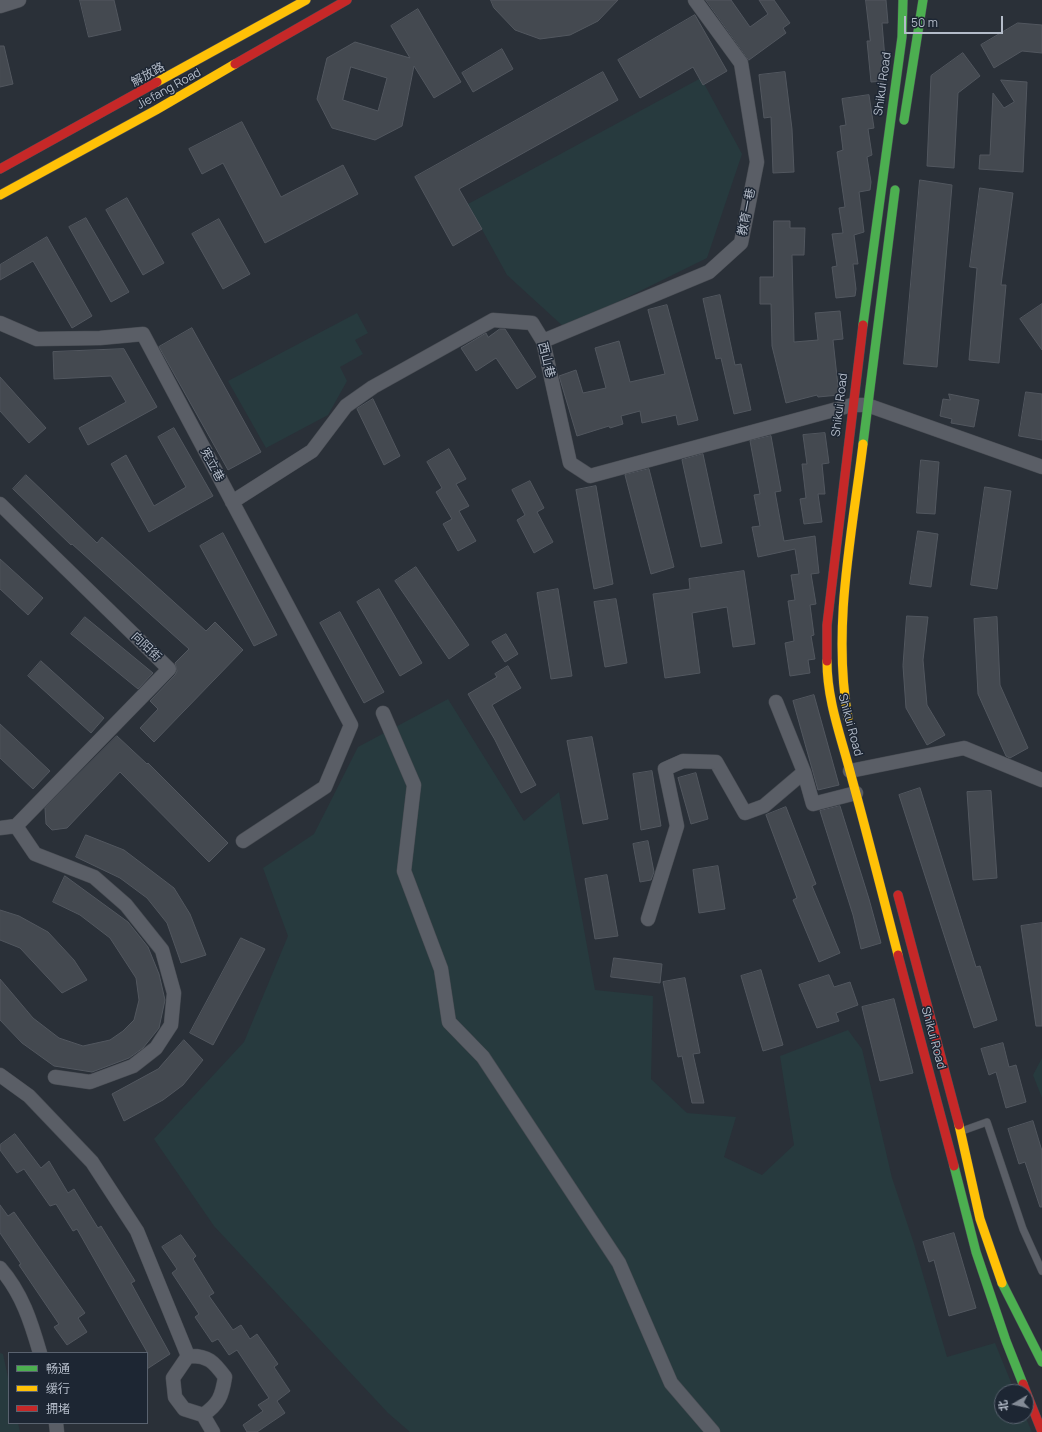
<!DOCTYPE html>
<html>
<head>
<meta charset="utf-8">
<style>
  body { margin:0 }
  #map { position:relative; width:1042px; height:1432px; overflow:hidden; background:#2a3038; font-family:Manrope,"Noto Sans SC",sans-serif }
  canvas { display:block }
  .legend { position:absolute; left:8px; top:1352px; width:140px; height:72px; box-sizing:border-box; background:#1d2633; border:1px solid #59626f; margin:0; padding:5px 7px; list-style:none; font-size:12px; color:#b4bcc9 }
  .legend li { display:flex; align-items:center; gap:8px; height:20px }
  .legend b { width:20px; border:1px solid #59626f }
  .north { position:absolute; left:994px; top:1384px; width:40px; height:40px; box-sizing:border-box; background:#1d2633; border:1px solid #59626f; border-radius:50%; rotate:261deg; font-size:11px; font-weight:700; line-height:16px; text-align:center; color:#b4bcc9 }
  .north::after { content:''; display:block; margin:auto; width:14px; height:18px; background:#848b96; clip-path:polygon(50% 0,100% 100%,50% 72%,0 100%) }
  .scale { position:absolute; left:904px; top:16px; width:99px; height:18px; box-sizing:border-box; border:2px solid #b4bcc9; border-top:0; padding-left:5px; font-size:12px; line-height:14px; white-space:nowrap; color:#b4bcc9; -webkit-text-stroke:3px #1d2633; paint-order:stroke }
</style>
</head>
<body>
<div id="map">
<canvas width="1042" height="1432"></canvas>
<ul class="legend">
<li><b style="height:5px;background:#4caf50"></b>畅通</li>
<li><b style="height:5px;background:#ffc107"></b>缓行</li>
<li><b style="height:5px;background:#c62828"></b>拥堵</li>
</ul>
<div class="north">北</div>
<div class="scale">50 m</div>
</div>
<script>
const context = document.querySelector('canvas').getContext('2d');
context.lineJoin = 'round';
function paint(path, color) {
  context.fillStyle = color;
  context.fill(path, 'evenodd');
}
function trace(path, color, width, dash) {
  context.strokeStyle = color;
  context.lineWidth = width;
  context.lineCap = dash ? 'butt' : 'round';
  context.setLineDash(dash || []);
  context.stroke(path);
}
function drawText(font, color, halo, rows, align = 'center') {
  context.font = font + ' Manrope,"Noto Sans SC",sans-serif';
  context.lineWidth = 3;
  context.setLineDash([]);
  context.textBaseline = 'middle';
  context.strokeStyle = halo;
  context.fillStyle = color;
  for (const [text, x, y, turn = 0] of rows) {
    context.save();
    context.translate(x, y);
    context.rotate((+turn || 0) * Math.PI / 180);
    context.textAlign = isNaN(turn) ? turn : align;
    if (halo) context.strokeText(text, 0, 0);
    context.fillText(text, 0, 0);
    context.restore();
  }
}
paint(new Path2D(`
  M 701,78 L 742,154 L 707,258 L 565,328 L 507,275 L 468,204 Z
  M 357,313 L 368,333 L 355,340 L 363,354 L 340,367 L 347,381 L 328,415 L 266,448 L 228,381 Z
  M 448,699 L 524,821 L 559,792 L 595,990 L 653,996 L 651,1079 L 687,1113 L 736,1117 L 724,1157 L 762,1175 L 794,1145 L 780,1056 L 848,1030 L 862,1049 L 892,1178 L 914,1244 L 947,1357 L 995,1343 L 1015,1392 L 1002,1392 L 1002,1416 L 1025,1416 L 1032,1432 L 410,1432 L 388,1413 L 214,1226 L 154,1139 L 244,1042 L 288,936 L 263,868 L 314,834 L 358,747 Z
  M 1042,1058 L 1042,1098 L 1033,1075 Z
  M 0,1353 L 3,1354 L 9,1382 L 9,1423 L 18,1423 L 20,1432 L 0,1432 Z`), '#273a3e');
const building = new Path2D(`
  M 80,0 L 114,0 L 121,30 L 89,37 Z
  M 491,0 L 618,0 L 598,21 L 570,35 L 540,39 L 515,30 L 494,8 Z
  M 706,0 L 731,0 L 750,27 L 768,14 L 759,0 L 774,0 L 790,23 L 783,28 L 786,33 L 749,60 Z
  M 866,0 L 886,0 L 888,23 L 882,23 L 886,71 L 884,81 L 871,82 L 867,41 L 870,41 Z
  M 418,9 L 461,82 L 434,98 L 414,66 L 402,126 L 375,140 L 332,128 L 317,99 L 327,58 L 355,42 L 410,58 L 391,26 ZM 351,67 L 387,78 L 378,111 L 343,100 Z
  M 695,15 L 727,71 L 703,85 L 693,67 L 640,98 L 618,60 Z
  M 1018,23 L 1042,25 L 1042,53 L 1022,51 L 994,68 L 981,45 Z
  M 0,46 L 4,46 L 13,84 L 0,87 Z
  M 502,49 L 513,69 L 473,92 L 462,73 Z
  M 963,53 L 980,76 L 958,93 L 954,168 L 927,166 L 931,76 Z
  M 603,72 L 618,100 L 459,189 L 482,229 L 453,246 L 415,177 Z
  M 785,72 L 792,129 L 794,172 L 773,173 L 771,117 L 764,118 L 759,75 Z
  M 1001,80 L 1027,82 L 1023,172 L 979,169 L 980,155 L 990,155 L 993,93 L 1004,108 L 1014,102 Z
  M 869,95 L 874,128 L 868,129 L 872,155 L 867,157 L 871,182 L 870,190 L 859,192 L 864,232 L 854,235 L 858,264 L 853,264 L 856,289 L 855,296 L 836,298 L 832,267 L 837,266 L 832,234 L 843,233 L 839,208 L 845,207 L 837,152 L 843,150 L 840,126 L 846,125 L 842,99 Z
  M 242,122 L 281,197 L 343,165 L 358,194 L 265,243 L 223,163 L 202,174 L 189,149 Z
  M 920,180 L 952,185 L 937,367 L 904,364 Z
  M 980,188 L 1013,193 L 1001,285 L 1006,285 L 999,363 L 969,360 L 977,268 L 970,267 Z
  M 127,198 L 164,263 L 143,275 L 106,210 Z
  M 86,218 L 129,292 L 111,302 L 69,227 Z
  M 219,219 L 250,274 L 223,289 L 192,234 Z
  M 774,221 L 790,221 L 790,228 L 805,228 L 804,255 L 792,255 L 794,342 L 818,340 L 815,313 L 840,311 L 843,339 L 833,340 L 839,395 L 818,397 L 817,395 L 786,403 L 772,346 L 771,304 L 760,304 L 760,277 L 773,277 Z
  M 47,237 L 92,316 L 72,328 L 33,261 L 0,280 L 0,265 Z
  M 720,295 L 735,365 L 741,364 L 751,410 L 734,414 L 721,358 L 716,359 L 703,299 Z
  M 1042,304 L 1042,350 L 1020,319 Z
  M 667,305 L 698,420 L 678,425 L 676,415 L 642,423 L 640,411 L 621,416 L 623,424 L 610,428 L 609,426 L 577,436 L 559,376 L 576,370 L 583,393 L 606,388 L 595,348 L 619,341 L 630,382 L 665,374 L 648,310 Z
  M 192,328 L 261,452 L 228,470 L 159,347 Z
  M 500,329 L 505,329 L 536,377 L 517,389 L 496,358 L 476,371 L 461,348 L 486,333 L 488,337 Z
  M 124,349 L 157,407 L 88,445 L 79,428 L 126,402 L 111,376 L 54,379 L 53,352 Z
  M 0,377 L 46,428 L 29,443 L 0,411 Z
  M 1026,392 L 1042,394 L 1042,440 L 1019,436 Z
  M 949,394 L 979,400 L 974,427 L 951,423 L 952,419 L 940,416 L 943,399 L 950,400 Z
  M 373,399 L 400,456 L 384,465 L 357,409 Z
  M 174,428 L 213,496 L 149,532 L 111,464 L 126,455 L 154,506 L 186,487 L 158,437 Z
  M 825,433 L 829,463 L 822,464 L 825,494 L 818,494 L 822,522 L 804,524 L 800,499 L 806,498 L 802,464 L 807,464 L 803,435 Z
  M 771,436 L 781,491 L 775,492 L 784,541 L 815,536 L 819,573 L 811,574 L 816,604 L 810,605 L 814,635 L 811,636 L 815,659 L 808,660 L 810,673 L 790,676 L 785,643 L 794,641 L 788,601 L 795,600 L 791,575 L 799,574 L 795,549 L 758,557 L 752,527 L 760,526 L 754,495 L 760,494 L 750,441 Z
  M 449,449 L 466,479 L 456,484 L 469,506 L 459,511 L 476,541 L 458,551 L 443,524 L 452,519 L 436,492 L 442,488 L 427,462 Z
  M 703,454 L 722,543 L 701,547 L 682,460 Z
  M 921,460 L 939,462 L 935,514 L 917,513 Z
  M 649,469 L 674,567 L 651,574 L 625,475 Z
  M 26,475 L 97,543 L 102,537 L 206,631 L 215,622 L 243,650 L 154,742 L 140,728 L 158,709 L 150,701 L 175,675 L 177,671 L 175,663 L 189,649 L 72,544 L 71,545 L 13,489 Z
  M 530,481 L 544,508 L 537,512 L 553,542 L 534,553 L 517,520 L 525,515 L 512,490 Z
  M 596,486 L 613,584 L 594,589 L 576,490 Z
  M 985,487 L 1011,491 L 997,589 L 971,585 Z
  M 918,531 L 938,534 L 931,587 L 910,584 Z
  M 223,533 L 277,635 L 254,646 L 200,546 Z
  M 0,559 L 43,598 L 28,615 L 0,589 Z
  M 416,567 L 469,645 L 449,659 L 395,581 Z
  M 744,571 L 755,644 L 733,647 L 727,607 L 692,613 L 700,673 L 665,678 L 653,594 L 690,589 L 689,579 Z
  M 379,589 L 422,663 L 400,676 L 357,602 Z
  M 558,589 L 572,676 L 551,679 L 537,593 Z
  M 616,599 L 627,663 L 605,667 L 594,602 Z
  M 340,612 L 384,692 L 364,703 L 320,623 Z
  M 907,616 L 928,617 L 923,660 L 927,705 L 945,735 L 927,745 L 906,708 L 903,666 Z
  M 85,617 L 153,673 L 138,689 L 71,634 Z
  M 997,617 L 1000,685 L 1028,748 L 1010,758 L 1006,756 L 978,694 L 974,619 Z
  M 506,634 L 518,654 L 505,662 L 492,642 Z
  M 41,661 L 104,718 L 91,733 L 28,676 Z
  M 508,666 L 521,688 L 492,705 L 536,785 L 521,793 L 495,740 L 468,694 L 497,677 L 495,674 Z
  M 814,695 L 839,785 L 818,790 L 793,701 Z
  M 0,724 L 50,771 L 33,789 L 0,758 Z
  M 117,736 L 147,764 L 148,763 L 228,843 L 209,862 L 120,772 L 67,828 L 52,830 L 46,824 L 45,808 Z
  M 592,737 L 608,819 L 583,824 L 567,741 Z
  M 652,771 L 661,826 L 641,830 L 633,774 Z
  M 696,773 L 708,819 L 691,824 L 678,778 Z
  M 920,788 L 976,967 L 980,966 L 997,1020 L 974,1028 L 899,795 Z
  M 991,791 L 997,878 L 973,880 L 967,792 Z
  M 840,806 L 869,899 L 881,943 L 861,949 L 853,915 L 820,811 Z
  M 786,807 L 816,884 L 812,886 L 840,953 L 819,962 L 793,900 L 797,898 L 766,815 Z
  M 86,835 L 124,850 L 174,888 L 190,914 L 206,955 L 181,963 L 167,923 L 147,898 L 120,878 L 76,857 Z
  M 648,841 L 654,872 L 651,880 L 640,882 L 633,844 Z
  M 718,866 L 725,909 L 699,913 L 693,870 Z
  M 607,875 L 618,936 L 595,939 L 585,879 Z
  M 65,876 L 128,922 L 148,947 L 159,974 L 165,1000 L 159,1028 L 143,1048 L 129,1058 L 92,1072 L 54,1066 L 22,1043 L 0,1020 L 0,979 L 33,1018 L 59,1038 L 83,1046 L 110,1040 L 123,1031 L 134,1020 L 139,1000 L 136,978 L 110,938 L 80,915 L 53,902 Z
  M 0,910 L 19,916 L 48,932 L 74,960 L 87,980 L 62,993 L 20,948 L 0,940 Z
  M 1042,923 L 1042,1026 L 1036,1026 L 1021,926 Z
  M 241,938 L 265,949 L 213,1045 L 190,1033 Z
  M 614,958 L 662,964 L 660,983 L 611,977 Z
  M 761,970 L 783,1045 L 763,1051 L 741,976 Z
  M 829,975 L 834,987 L 850,982 L 858,1005 L 836,1013 L 839,1021 L 817,1028 L 799,985 Z
  M 685,978 L 700,1053 L 693,1054 L 704,1103 L 692,1103 L 682,1056 L 678,1057 L 663,982 Z
  M 894,999 L 913,1073 L 880,1081 L 862,1007 Z
  M 184,1040 L 203,1060 L 183,1085 L 163,1100 L 124,1121 L 112,1094 L 158,1069 Z
  M 1003,1043 L 1009,1067 L 1016,1065 L 1026,1102 L 1006,1108 L 996,1072 L 989,1075 L 981,1049 Z
  M 1033,1121 L 1042,1151 L 1042,1207 L 1040,1207 L 1025,1162 L 1019,1164 L 1008,1129 Z
  M 15,1134 L 41,1168 L 49,1161 L 68,1193 L 74,1189 L 98,1228 L 101,1226 L 135,1281 L 131,1283 L 170,1354 L 147,1369 L 147,1352 L 77,1229 L 73,1231 L 56,1204 L 50,1206 L 24,1169 L 17,1173 L 0,1150 L 0,1145 Z
  M 0,1205 L 8,1216 L 14,1212 L 85,1313 L 78,1318 L 87,1332 L 67,1345 L 54,1327 L 59,1324 L 19,1265 L 21,1264 L 0,1233 Z
  M 954,1233 L 976,1308 L 949,1316 L 934,1260 L 929,1262 L 923,1242 Z
  M 181,1235 L 196,1256 L 193,1259 L 214,1293 L 209,1296 L 233,1330 L 241,1325 L 250,1339 L 257,1334 L 278,1364 L 274,1367 L 290,1391 L 277,1401 L 285,1413 L 257,1432 L 247,1432 L 243,1425 L 263,1411 L 258,1405 L 269,1398 L 237,1350 L 229,1355 L 218,1339 L 212,1342 L 195,1317 L 199,1314 L 172,1273 L 177,1269 L 162,1247 Z`);
paint(building, '#444950');
trace(building, '#52575f', 1);
const lane = new Path2D(`
  M 962,1131 L 987,1122 L 1023,1229 L 1042,1271`);
const street = new Path2D(`
  M 0,6 L 19,0
  M 0,323 L 37,339 L 100,338 L 143,334 L 351,725 L 325,787 L 243,841
  M 543,341 L 709,272 L 741,243 L 757,162 L 741,63 L 695,0
  M 232,502 L 312,451 L 346,406 L 373,387 L 493,320 L 532,323 L 543,341 L 570,463 L 590,476 L 852,405 L 867,405 L 1042,467
  M 0,504 L 169,669 L 16,826
  M 776,702 L 804,772 L 813,804 L 856,793
  M 383,713 L 414,785 L 404,871 L 441,969 L 449,1022 L 483,1057 L 619,1263 L 671,1383 L 713,1432
  M 850,771 L 964,748 L 1042,780
  M 0,828 L 16,826 L 35,854 L 94,877 L 126,905 L 162,950 L 174,993 L 171,1025 L 156,1048 L 133,1066 L 90,1082 L 55,1077
  M 648,919 L 677,826 L 665,769 L 683,761 L 716,762 L 745,813 L 764,806 L 804,772
  M 0,1075 L 29,1096 L 92,1162 L 137,1231 L 188,1356
  M 0,1268 C 22,1293 31,1322 40,1353
  M 203,1415 C 219,1404 222,1396 225,1377 C 214,1362 208,1355 188,1356 L 173,1378 L 175,1397 L 184,1409 L 203,1415 L 213,1432
  M 56,1423 L 57,1432`);
const fast = new Path2D(`
  M 904,120 L 923,0
  M 863,325 L 902,37 L 903,0
  M 863,444 L 895,190
  M 954,1166 L 976,1252 L 1006,1341 L 1023,1384
  M 1002,1283 L 1042,1362`);
const slow = new Path2D(`
  M 157,82 L 306,0
  M 0,195 L 156,110 L 235,64
  M 827,661 C 827,702 842,739 852,779 C 868,837 883,896 898,955
  M 848,718 C 832,627 852,534 863,444
  M 959,1125 L 980,1219 L 1002,1283`);
const jam = new Path2D(`
  M 235,64 L 347,0
  M 0,169 L 157,82
  M 827,661 L 827,625 L 863,325
  M 898,895 L 959,1125
  M 898,955 L 954,1166
  M 1023,1384 L 1042,1432`);
trace(lane, '#484c53', 8);
trace(street, '#484c53', 15);
trace(fast, '#484c53', 10);
trace(slow, '#484c53', 10);
trace(jam, '#484c53', 10);
trace(lane, '#5a5e66', 7);
trace(street, '#5a5e66', 14);
trace(fast, '#4caf50', 9);
trace(slow, '#ffc107', 9);
trace(jam, '#c62828', 9);
drawText('12px', '#b4bcc9', '#1d2633', [
  ["解放路",148,75,-29],
  ["Shikui Road",883,84,-82],
  ["Jiefang Road",169,89,-29],
  ["教育一巷",747,212,-79],
  ["西山巷",546,360,76],
  ["Shikui Road",840,405,-83],
  ["宪立巷",212,465,62],
  ["向阳街",146,647,44],
  ["Shikui Road",850,725,75],
  ["Shikui Road",933,1038,75]
]);
</script>
</body>
</html>
